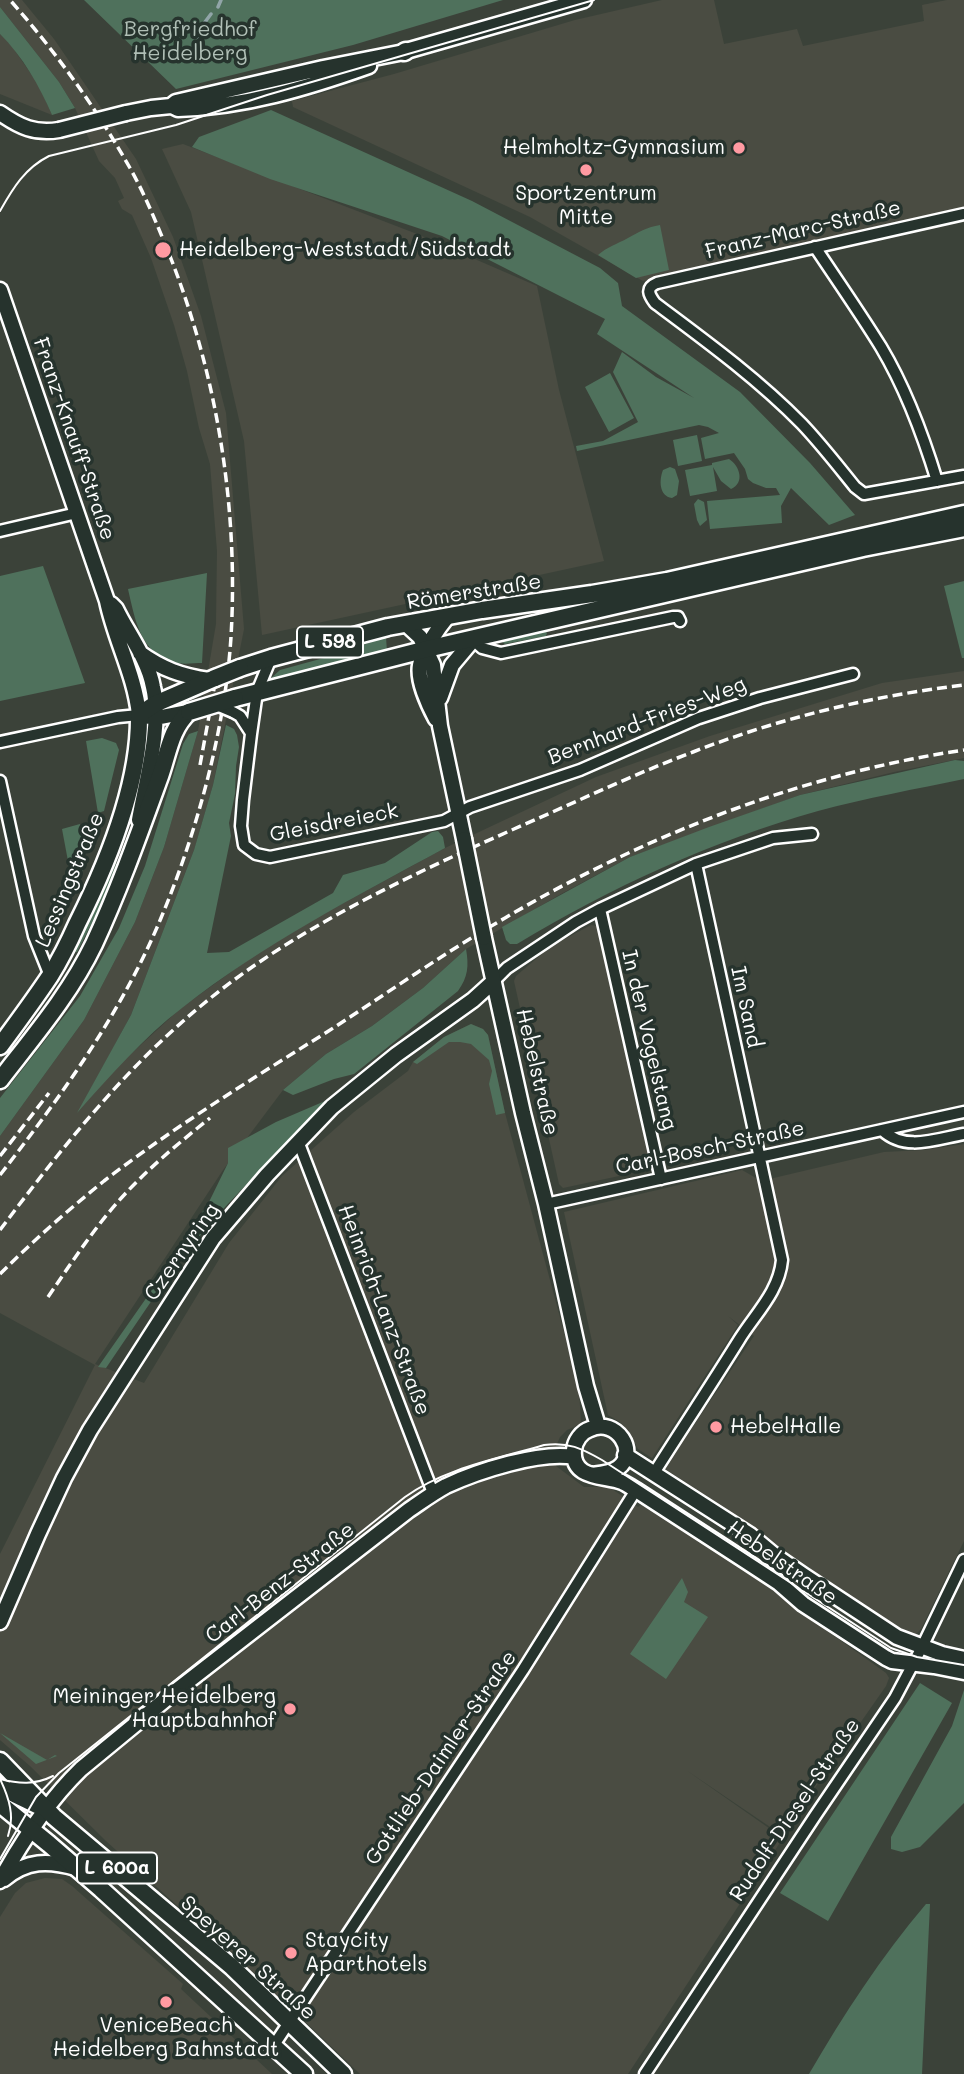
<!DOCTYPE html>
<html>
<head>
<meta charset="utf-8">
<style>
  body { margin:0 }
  canvas { display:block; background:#3b4239 }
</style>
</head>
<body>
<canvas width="964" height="2074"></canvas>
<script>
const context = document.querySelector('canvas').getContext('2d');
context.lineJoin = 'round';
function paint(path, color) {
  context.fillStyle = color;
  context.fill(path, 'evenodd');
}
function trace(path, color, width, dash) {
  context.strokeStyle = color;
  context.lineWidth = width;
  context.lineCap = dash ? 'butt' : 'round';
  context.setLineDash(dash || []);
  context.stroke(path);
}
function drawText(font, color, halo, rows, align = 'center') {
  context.font = font + ' Mali,sans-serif';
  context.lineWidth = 7;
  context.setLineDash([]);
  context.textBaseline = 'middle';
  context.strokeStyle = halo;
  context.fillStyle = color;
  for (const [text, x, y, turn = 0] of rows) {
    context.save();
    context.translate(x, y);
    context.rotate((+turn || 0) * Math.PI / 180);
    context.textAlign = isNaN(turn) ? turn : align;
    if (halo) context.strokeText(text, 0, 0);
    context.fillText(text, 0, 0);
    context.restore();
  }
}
paint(new Path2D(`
  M 0,0 L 22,0 L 54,39 L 136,159 L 173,237 L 201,316 L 226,413 L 244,629 L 213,785 L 194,850 L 131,1015 L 80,1109 L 121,1063 L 181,1008 L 259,952 L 318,917 L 445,848 L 596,777 L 710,736 L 882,683 L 964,671 L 964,758 L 894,772 L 800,795 L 630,857 L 561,894 L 466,949 L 423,988 L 372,1026 L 326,1054 L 283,1090 L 223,1170 L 95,1364 L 144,1383 L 229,1243 L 282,1176 L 354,1112 L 408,1071 L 413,1062 L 444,1037 L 471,1024 L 483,1029 L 488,1035 L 505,1113 L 579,1388 L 581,1424 L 567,1430 L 560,1437 L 557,1444 L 556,1466 L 584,1487 L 609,1487 L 638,1507 L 643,1503 L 773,1588 L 798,1610 L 886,1673 L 889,1678 L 886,1686 L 782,1835 L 686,1770 L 783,1838 L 628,2074 L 360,2074 L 297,2014 L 106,1841 L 30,1766 L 0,1740 L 0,1554 L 95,1365 L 0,1313 L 0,1136 L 84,1020 L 135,922 L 164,847 L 198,731 L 216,624 L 217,551 L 210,464 L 199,428 L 187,371 L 174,325 L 151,258 L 132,215 L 122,209 L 118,201 L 124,198 L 115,178 L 99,161 L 75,108 L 59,82 L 0,7 Z
  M 662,0 L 714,0 L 724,44 L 797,29 L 803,46 L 924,21 L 922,5 L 947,0 L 964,0 L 964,209 L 643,281 L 530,217 L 293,107 L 292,101 L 394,74 L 575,20 Z
  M 0,34 L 11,45 L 40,87 L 52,115 L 0,94 Z
  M 183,144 L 417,234 L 537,286 L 559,390 L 604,561 L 262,635 L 244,441 L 191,212 L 162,149 Z
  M 591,925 L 597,926 L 650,1165 L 647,1170 L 563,1188 L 559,1184 L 514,981 L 516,976 L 550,947 Z
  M 964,1144 L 964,1541 L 921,1629 L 915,1635 L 898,1630 L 769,1544 L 757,1532 L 668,1473 L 665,1468 L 754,1336 L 728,1316 L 738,1325 L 652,1458 L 638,1449 L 631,1436 L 620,1422 L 608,1415 L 564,1212 L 742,1170 L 761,1181 L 884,1152 L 925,1150 Z
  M 45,1878 L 62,1879 L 72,1886 L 183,1984 L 181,1989 L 272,2074 L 0,2074 L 0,1917 L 15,1893 L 26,1883 Z`), '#4a4c42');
paint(new Path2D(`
  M 84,0 L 503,0 L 353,45 L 176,89 Z
  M 0,7 L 59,82 L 75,108 L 52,115 C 39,85 23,57 0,34 Z
  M 271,110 L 472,201 L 600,268 L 618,283 L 622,306 L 740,392 L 810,463 L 855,515 L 829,525 L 791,488 L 781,506 L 782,523 L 710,529 L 707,501 L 780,495 L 776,488 L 766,488 L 753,483 L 748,479 L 745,469 L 734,453 L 705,459 L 701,438 L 719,433 L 708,427 L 699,425 L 577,451 L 576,446 L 603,441 L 638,422 L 613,372 L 622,352 L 656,377 L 694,398 L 597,334 L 605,319 L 442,236 L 270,179 L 192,147 L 199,137 Z
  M 660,225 L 669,270 L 636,278 L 598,255 C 607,247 617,244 628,238 C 639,232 647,227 660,225 Z
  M 610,373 L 634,418 L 609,432 L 585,387 Z
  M 697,435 L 702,461 L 678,466 L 673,440 Z
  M 729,459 C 740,466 745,483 731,489 L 721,481 L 713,467 L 717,491 L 690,496 L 685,470 L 712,465 L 712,463 Z
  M 670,467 L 675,469 L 679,481 L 677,495 L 672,498 C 659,496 659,480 663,470 Z
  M 698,499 L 704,502 L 707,520 L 700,526 L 697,520 L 694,504 Z
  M 43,566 L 85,683 L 0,701 L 0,576 Z
  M 207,573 L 202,663 C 193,663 182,665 173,662 C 140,653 135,619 128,589 Z
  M 964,581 L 964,658 L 962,658 L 944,586 Z
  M 544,630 L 547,633 L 546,636 L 505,644 L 501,641 L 502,638 Z
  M 386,637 L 387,652 L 270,679 L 280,670 L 331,656 Z
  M 226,725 L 234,729 L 237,735 L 239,747 L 236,766 L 235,794 L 229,823 L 231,836 L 207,953 L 229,952 L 333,893 L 343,875 L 385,863 L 432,832 L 438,831 L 443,837 L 445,848 C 355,897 263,944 182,1008 C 143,1038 110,1076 77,1113 L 131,1015 L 194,850 L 213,785 Z
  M 198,731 L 164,847 L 135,922 L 84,1020 L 0,1136 L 0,1098 L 80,996 L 119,928 L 145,866 L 183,744 L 189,734 Z
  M 102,738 L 116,743 L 119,750 L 104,811 L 98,813 L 86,741 Z
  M 955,760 L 964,761 L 964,779 C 916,789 866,798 818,811 C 712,841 611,887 517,944 L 510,944 L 506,940 L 502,927 L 630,857 L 709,827 L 800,795 Z
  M 139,775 L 113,875 L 99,909 L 77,952 L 69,953 Z
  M 80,824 L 86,862 L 74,893 L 62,829 Z
  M 466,949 C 469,966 468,977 458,991 L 354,1074 L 334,1079 L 293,1095 L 283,1090 L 326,1054 L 372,1026 L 423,988 Z
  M 471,1024 L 483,1029 L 488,1035 L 505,1113 L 496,1115 L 489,1084 L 492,1071 L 489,1060 L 471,1044 L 460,1042 L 449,1042 L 417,1064 L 413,1062 L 444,1037 Z
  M 325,1101 L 210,1223 L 169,1275 L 106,1368 L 98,1367 L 154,1287 L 209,1202 L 228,1163 L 228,1148 L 276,1122 Z
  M 682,1578 L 688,1592 L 684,1602 L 708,1617 L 666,1679 L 630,1654 Z
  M 920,1683 L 952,1703 L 828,1921 L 780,1893 Z
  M 964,1690 L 964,1803 L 920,1847 L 902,1852 L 891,1849 L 891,1837 L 952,1726 Z
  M 0,1733 L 47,1760 L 55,1755 L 57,1756 L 36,1764 Z
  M 926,1904 L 930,1904 L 922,2074 L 809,2074 C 844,2014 881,1957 926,1904 Z`), '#4f715c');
trace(new Path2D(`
  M 218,7 L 221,0
  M 197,37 L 199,30 L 211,14`), '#91a5a8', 3.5);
const street = new Path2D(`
  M 964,214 L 657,283 C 645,288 649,295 655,303 C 706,341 758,379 802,424 C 821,444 838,466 855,487 L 864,494 L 964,476
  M 815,247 C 837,280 860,313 881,347 C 906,389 923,435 937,481
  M 0,531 L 77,513
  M 473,640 L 482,648 L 501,653 L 673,617 L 678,617 L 680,621
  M 271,658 L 257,692 L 251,734 L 243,800 L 241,826 L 244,845 L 256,854 L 270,857 L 444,821 L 470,807 L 580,770 L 699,718 L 760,698 L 853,674
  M 233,712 L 240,716 L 251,733
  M 0,742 L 118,717 L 139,715
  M 0,781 L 34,936 L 50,976
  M 600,909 L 661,1179
  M 494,981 L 507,968 L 576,922 L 600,909 L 696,864 L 773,838 L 812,834
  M 882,1130 C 905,1152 936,1139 964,1134
  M 298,1141 L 433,1493
  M 546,1204 L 964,1112
  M 654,1473 C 682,1429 711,1385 739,1340 C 755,1314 779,1292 782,1260 L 696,864
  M 274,2045 L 523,1670 L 636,1490
  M 645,2074 L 815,1816 L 895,1698 L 922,1647 L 964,1560`);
const secondary = new Path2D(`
  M 406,51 L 584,0
  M 172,106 L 178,109 C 244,107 307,88 369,66
  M 0,113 C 20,127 35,134 59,130
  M 126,113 L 151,108 L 171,106 L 176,102 L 323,68 L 404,52
  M 0,290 L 107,601 C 115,640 135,675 139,715 L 156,718 L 187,712
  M 111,604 L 116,609 C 128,634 148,659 153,687 C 162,725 146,781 139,820
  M 406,624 L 420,637 L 433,665 L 440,726 L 464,839
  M 140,653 C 162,669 182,676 209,680
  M 440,698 L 452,665 L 473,640
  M 436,719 C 429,706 417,680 420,665 C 423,650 438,628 448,616
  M 484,938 L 523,1113 L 546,1204 L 586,1386 L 598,1426
  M 625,1455 L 750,1535 L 774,1555 L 803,1575 L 897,1637 L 942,1654 L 964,1659
  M 592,1475 C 600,1474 611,1473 618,1468 C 639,1453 617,1417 590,1429 C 581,1432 575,1441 574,1450 C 571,1480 605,1475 622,1482 C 627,1484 632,1488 636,1490 L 747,1562 L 779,1583 L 803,1604 L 886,1658 L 892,1661 L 934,1666 L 964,1672
  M 0,1622 L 38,1534 L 64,1478 L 90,1430 L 213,1238 L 267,1175 L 332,1107 L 396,1055 L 473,1000 L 494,981
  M 4,1879 C 27,1860 48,1860 76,1868
  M 0,1881 C 22,1841 48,1801 81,1769 L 177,1690 L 409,1510 C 421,1502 433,1493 446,1486 C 478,1471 540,1451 574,1457`);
const primary = new Path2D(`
  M 404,52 L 406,51
  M 240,668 L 271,658 L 388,627 L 482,610 L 592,594 L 667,581 L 964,514
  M 235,698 L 427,649 L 863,548 L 964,528
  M 0,1046 C 17,1023 34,1000 50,976 C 60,960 69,942 77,924 C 107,864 140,783 139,715 L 155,704 L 215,678
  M 0,1080 C 34,1036 70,994 94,944 C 119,890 139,834 159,779 C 168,755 170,729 189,712
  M 0,1761 L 54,1817 L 232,1967 L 343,2074
  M 0,1787 L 39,1806
  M 0,1804 L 49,1844 L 101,1889 L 304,2074`);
trace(street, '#fff', 15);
trace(secondary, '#fff', 19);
trace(primary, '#fff', 21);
trace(street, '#26332d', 10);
trace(secondary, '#26332d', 14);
trace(primary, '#26332d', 16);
trace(new Path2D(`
  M 0,211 C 13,188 25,168 49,156 L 176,125 L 267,95 L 594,0
  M 0,1779 C 9,1798 15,1816 8,1836
  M 0,1779 C 19,1784 35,1785 53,1776
  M 0,1859 L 36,1797 L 59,1773 L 405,1497 C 445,1468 497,1459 544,1445 C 569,1442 581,1448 602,1460 L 891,1648 L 917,1657 L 964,1665`), '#fff', 2);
trace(new Path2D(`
  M 200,765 L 214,689
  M 0,1156 L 49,1093
  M 0,1175 C 62,1095 122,1012 161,918 C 197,832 225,730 231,637 C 239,502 215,363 163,239 C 153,215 143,191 130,168 C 96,108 56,52 10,0
  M 0,1230 C 61,1149 123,1070 202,1005 C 292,930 408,876 514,829 C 574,803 632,775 693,752 C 780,718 871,696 964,685
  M 0,1274 C 33,1241 68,1210 104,1181 C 174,1127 252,1079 327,1032 C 386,994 444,953 505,918 C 646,835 802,774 964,750
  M 48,1297 C 72,1262 96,1225 125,1194 C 151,1166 180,1142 210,1118`), '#fff', 3.5, [10, 5]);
const streetBridge = new Path2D(`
  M 214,704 L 233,712`);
const secondaryBridge = new Path2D(`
  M 59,130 L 126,113
  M 464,839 L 484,938`);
const primaryBridge = new Path2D(`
  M 215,678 L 240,668
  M 189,712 L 235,698`);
trace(streetBridge, '#fff', 15, []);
trace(secondaryBridge, '#fff', 19, []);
trace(primaryBridge, '#fff', 21, []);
trace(streetBridge, '#26332d', 10);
trace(secondaryBridge, '#26332d', 14);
trace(primaryBridge, '#26332d', 16);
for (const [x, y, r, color] of [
  [739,148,7,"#ff9aa2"],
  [586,170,7,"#ff9aa2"],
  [163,250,9,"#ff9aa2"],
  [716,1427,7,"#ff9aa2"],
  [290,1709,7,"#ff9aa2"],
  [291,1953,7,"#ff9aa2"],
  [166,2002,7,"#ff9aa2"]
]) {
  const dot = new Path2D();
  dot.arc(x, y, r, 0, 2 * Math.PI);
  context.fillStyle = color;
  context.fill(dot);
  trace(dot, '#26332d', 2.5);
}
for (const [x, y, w] of [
  [330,642,66],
  [117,1868,80]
]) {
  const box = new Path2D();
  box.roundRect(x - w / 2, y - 15.5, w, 31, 5);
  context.fillStyle = '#26332d';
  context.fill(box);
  trace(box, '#fff', 2);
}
drawText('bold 19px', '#fff', null, [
  ["L 598",330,642],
  ["L 600a",117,1868]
]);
drawText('21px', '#b0bfb6', '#26332d', [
  ["Bergfriedhof",190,30],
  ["Heidelberg",190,54]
]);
drawText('21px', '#fff', '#26332d', [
  ["Helmholtz-Gymnasium",725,148,"right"],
  ["Sportzentrum",586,194,"center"],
  ["Mitte",586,218,"center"],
  ["Heidelberg-Weststadt/Südstadt",179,250],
  ["HebelHalle",730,1427],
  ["Meininger Heidelberg",276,1697,"right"],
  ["Hauptbahnhof",276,1721,"right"],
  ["Staycity",305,1941],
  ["Aparthotels",305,1965],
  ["VeniceBeach",166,2026,"center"],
  ["Heidelberg Bahnstadt",166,2050,"center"]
], 'left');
drawText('21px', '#fff', '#26332d', [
  ["Franz-Marc-Straße",803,230,-13],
  ["Franz-Knauff-Straße",74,439,71],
  ["Römerstraße",474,592,-9],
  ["Bernhard-Fries-Weg",647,721,-21],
  ["Gleisdreieck",334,823,-11],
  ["Lessingstraße",70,880,-67],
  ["Im Sand",746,1007,78],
  ["In der Vogelstang",649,1040,77],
  ["Hebelstraße",537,1072,77],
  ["Carl-Bosch-Straße",710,1148,-12],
  ["Czernyring",182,1252,-55],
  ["Heinrich-Lanz-Straße",384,1310,69],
  ["Hebelstraße",782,1563,35],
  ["Carl-Benz-Straße",280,1583,-38],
  ["Gottlieb-Daimler-Straße",441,1758,-56],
  ["Rudolf-Diesel-Straße",795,1810,-56],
  ["Speyerer Straße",248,1958,42]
]);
</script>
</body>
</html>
